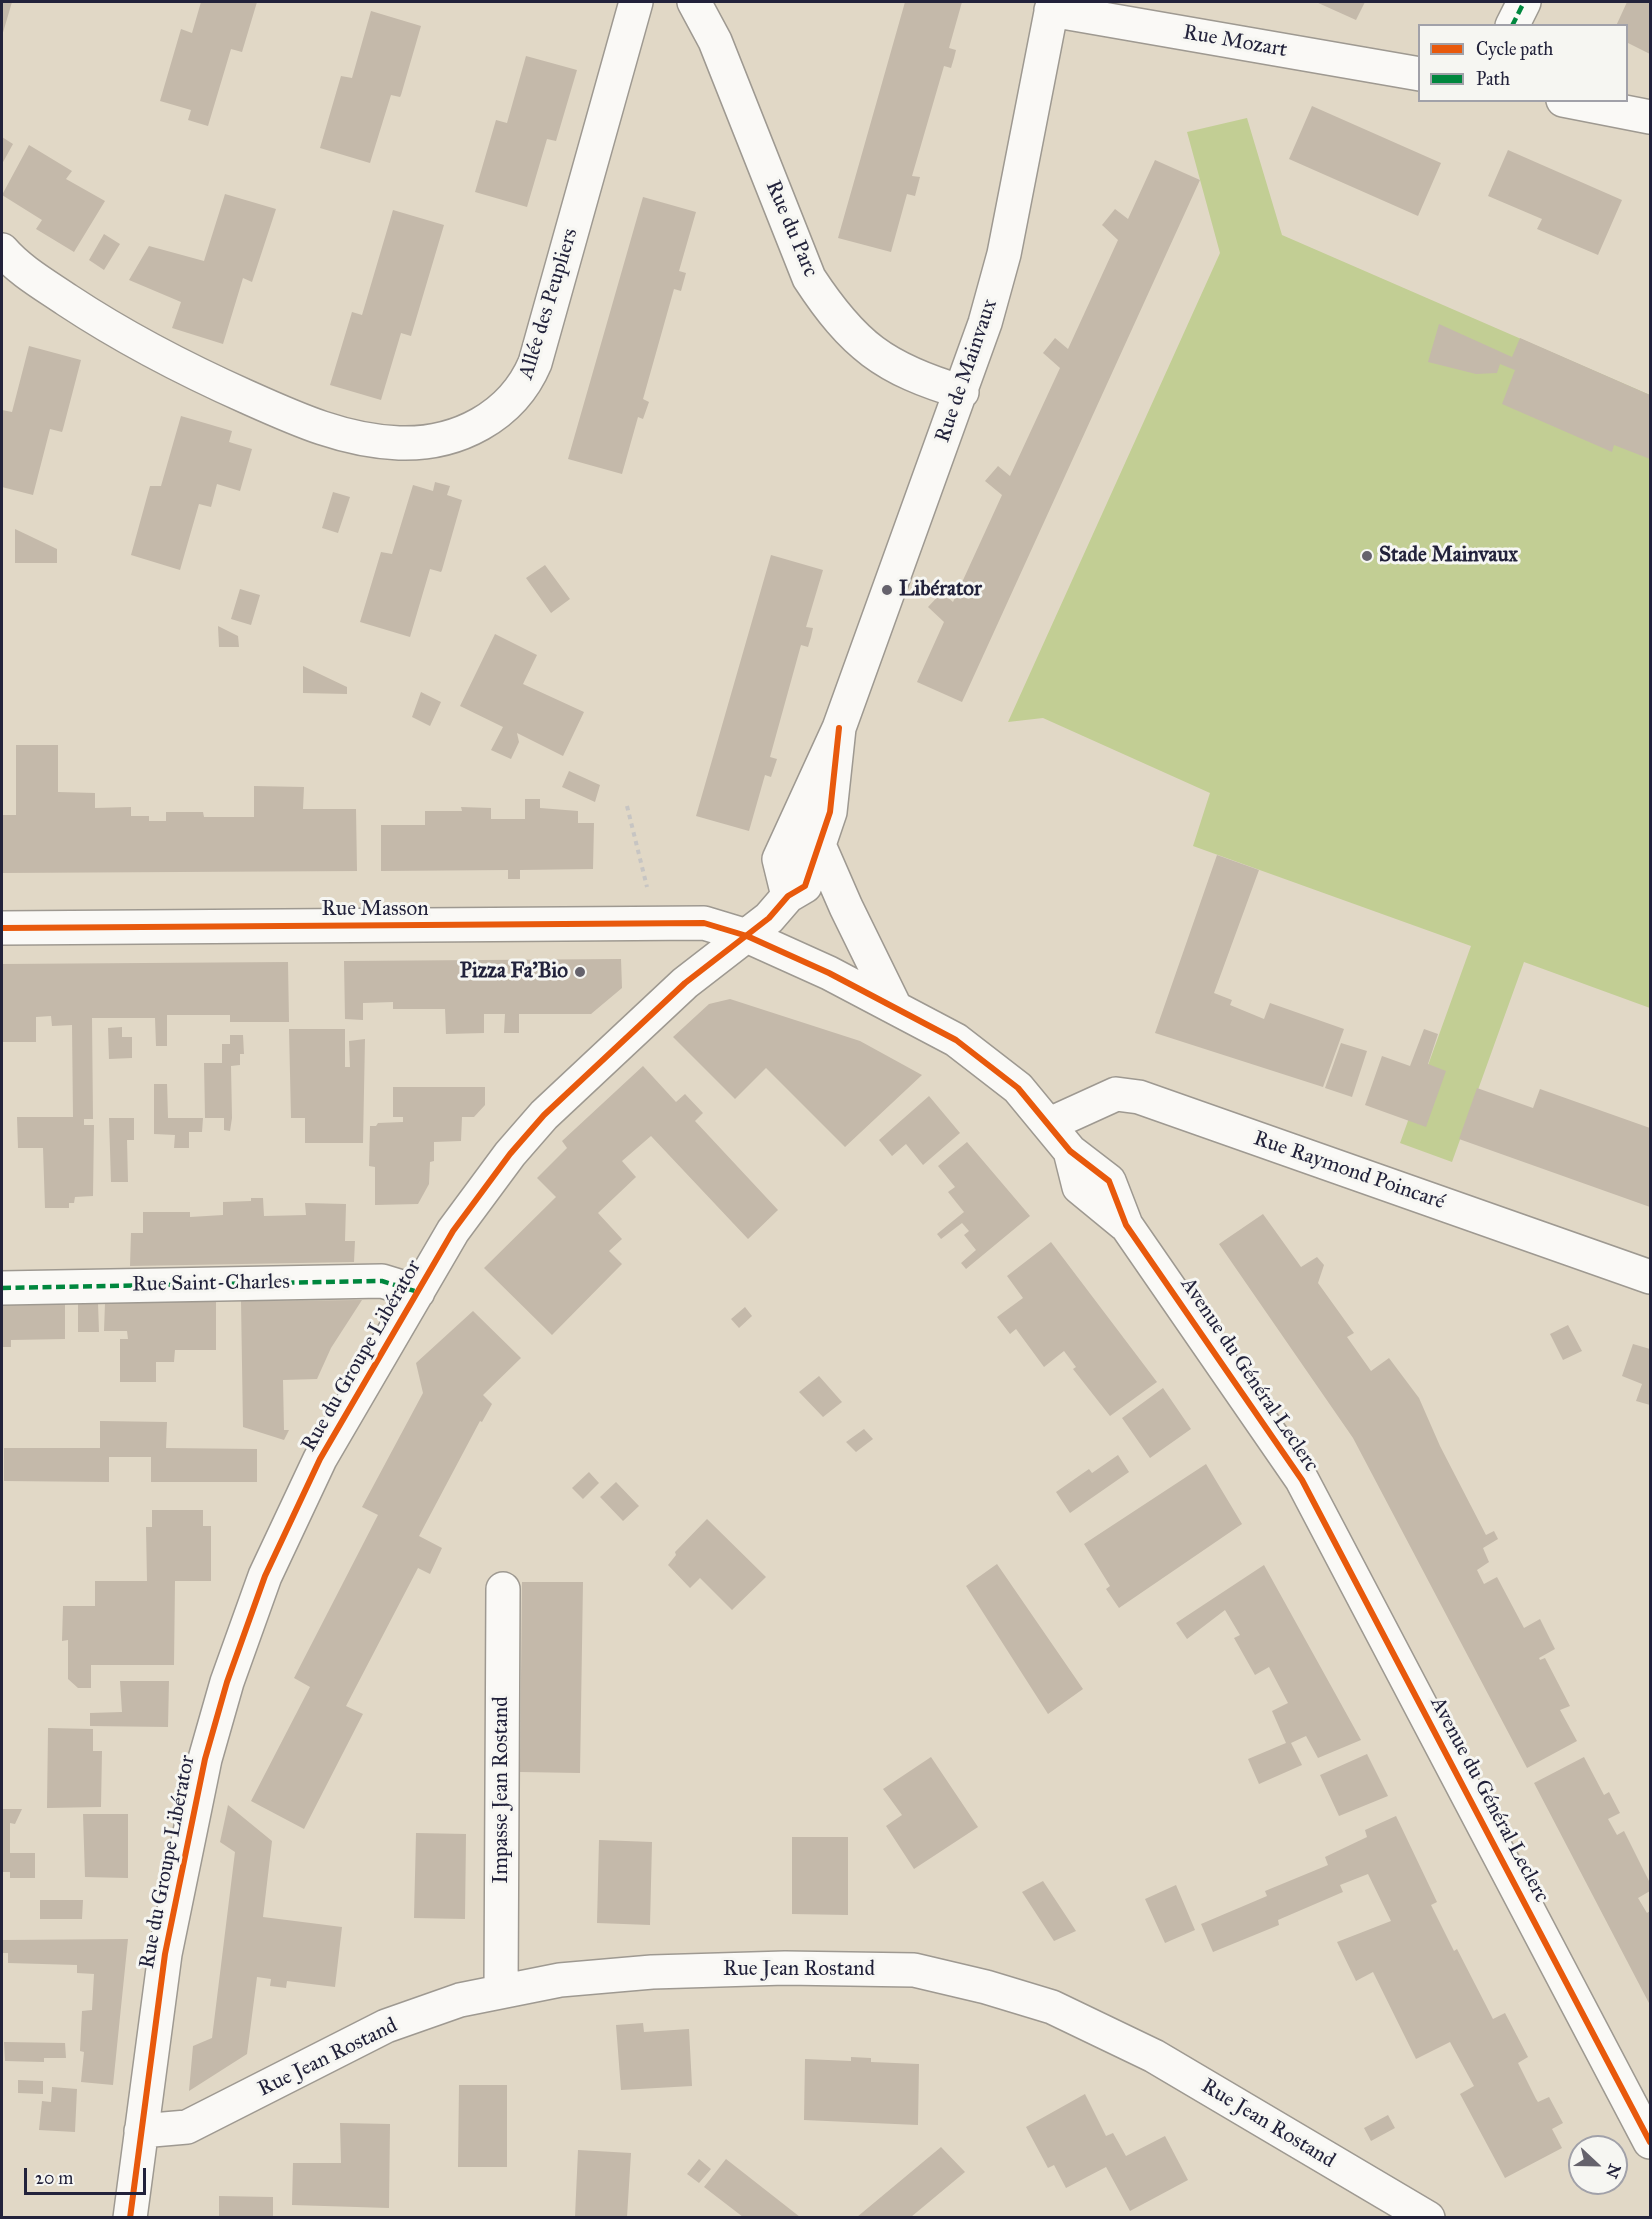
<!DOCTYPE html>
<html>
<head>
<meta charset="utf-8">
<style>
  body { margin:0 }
  #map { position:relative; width:1652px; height:2219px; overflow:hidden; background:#e1d8c6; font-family:"IM FELL Great Primer",serif }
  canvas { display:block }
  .frame { position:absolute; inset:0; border:3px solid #22223b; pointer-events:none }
  .legend { position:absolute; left:1418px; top:24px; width:210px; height:78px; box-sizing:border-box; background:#f6f6f2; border:2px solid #a1a1a9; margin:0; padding:8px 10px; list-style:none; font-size:18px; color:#22223b }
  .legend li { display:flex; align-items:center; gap:12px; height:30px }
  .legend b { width:30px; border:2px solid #a1a1a9 }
  .north { position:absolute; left:1568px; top:2135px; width:60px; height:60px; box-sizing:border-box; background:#f6f6f2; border:2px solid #a1a1a9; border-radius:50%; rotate:112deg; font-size:16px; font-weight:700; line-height:24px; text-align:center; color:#22223b }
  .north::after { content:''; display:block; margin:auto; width:21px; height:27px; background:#65626c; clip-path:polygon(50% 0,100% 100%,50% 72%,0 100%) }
  .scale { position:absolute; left:24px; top:2168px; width:122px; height:27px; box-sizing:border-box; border:3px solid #22223b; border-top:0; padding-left:8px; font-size:18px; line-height:21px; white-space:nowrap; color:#22223b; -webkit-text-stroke:4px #f6f6f2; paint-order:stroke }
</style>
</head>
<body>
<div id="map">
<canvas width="1652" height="2219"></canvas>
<div class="frame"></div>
<ul class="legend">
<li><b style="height:8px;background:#e8590c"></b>Cycle path</li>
<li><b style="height:8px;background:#00873e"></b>Path</li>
</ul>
<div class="north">N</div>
<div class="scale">20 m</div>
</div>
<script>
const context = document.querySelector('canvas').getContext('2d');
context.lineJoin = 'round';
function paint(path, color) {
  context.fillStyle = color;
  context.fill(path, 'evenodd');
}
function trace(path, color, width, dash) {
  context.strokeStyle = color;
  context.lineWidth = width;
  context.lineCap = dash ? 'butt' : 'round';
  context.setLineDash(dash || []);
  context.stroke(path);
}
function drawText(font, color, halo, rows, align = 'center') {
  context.font = font + ' "IM FELL Great Primer",serif';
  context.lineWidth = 6;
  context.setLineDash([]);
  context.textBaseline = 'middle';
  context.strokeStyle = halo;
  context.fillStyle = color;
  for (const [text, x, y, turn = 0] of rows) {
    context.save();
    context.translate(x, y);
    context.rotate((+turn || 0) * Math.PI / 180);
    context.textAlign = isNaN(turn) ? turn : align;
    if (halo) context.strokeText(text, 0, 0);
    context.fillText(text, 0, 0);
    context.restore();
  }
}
paint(new Path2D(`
  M 1247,118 L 1282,235 L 1650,395 L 1650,1008 L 1524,962 L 1452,1162 L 1400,1143 L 1471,946 L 1193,846 L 1210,793 L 1043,718 L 1008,722 L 1220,253 L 1187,132 Z`), '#c2ce94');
paint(new Path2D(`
  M 2,2 L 12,2 L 2,36 Z
  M 201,2 L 257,2 L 242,52 L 231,49 L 208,126 L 188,120 L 191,110 L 160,101 L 181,29 L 192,33 Z
  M 905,2 L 962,2 L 949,48 L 956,50 L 954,58 L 951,68 L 944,66 L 912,176 L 920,177 L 915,196 L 907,194 L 891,252 L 838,238 Z
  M 1316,2 L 1365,2 L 1356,20 Z
  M 1627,2 L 1650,2 L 1650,54 L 1626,42 L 1626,26 L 1616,26 Z
  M 371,11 L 421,26 L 401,95 L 400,97 L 391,95 L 370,163 L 320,148 L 341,76 L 352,78 Z
  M 526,56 L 577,70 L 556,141 L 547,139 L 527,207 L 475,192 L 496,120 L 507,123 Z
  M 1312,106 L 1441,163 L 1418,216 L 1289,159 Z
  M 2,137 L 13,144 L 2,164 Z
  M 29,145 L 72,171 L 66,179 L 105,201 L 74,252 L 36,229 L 42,220 L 2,195 Z
  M 1508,150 L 1622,200 L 1598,255 L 1537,229 L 1542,219 L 1488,196 Z
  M 1155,160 L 1200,180 L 962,702 L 917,682 L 944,622 L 928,607 L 942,592 L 953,602 L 1002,495 L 985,481 L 998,466 L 1010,476 L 1060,368 L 1043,353 L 1055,338 L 1068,349 L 1118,240 L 1102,225 L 1115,209 L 1128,219 Z
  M 225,194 L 276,209 L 252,282 L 243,278 L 223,344 L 172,328 L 181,302 L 129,280 L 149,246 L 204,261 Z
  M 643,197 L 696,212 L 679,271 L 686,273 L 681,291 L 674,289 L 643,399 L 649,402 L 643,419 L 638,417 L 622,474 L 568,459 Z
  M 393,210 L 444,225 L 411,336 L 401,333 L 381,400 L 330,385 L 352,312 L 362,315 Z
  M 104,234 L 120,244 L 104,270 L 89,260 Z
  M 1439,324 L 1512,357 L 1520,338 L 1650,395 L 1650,459 L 1614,445 L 1612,452 L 1502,404 L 1515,370 L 1500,364 L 1497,373 L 1476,374 L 1428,362 Z
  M 29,346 L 81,360 L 63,429 L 62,432 L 50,429 L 33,495 L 2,487 L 2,410 L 12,412 Z
  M 181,416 L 232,431 L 229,442 L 252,449 L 240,491 L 217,484 L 211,507 L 199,504 L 180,570 L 131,555 L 150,486 L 161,486 Z
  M 435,482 L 450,486 L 447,495 L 462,500 L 442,570 L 441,572 L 430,569 L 410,637 L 360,622 L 381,552 L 392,554 L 413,485 L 433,491 Z
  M 333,492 L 350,497 L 338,533 L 322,528 Z
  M 15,529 L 57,549 L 57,563 L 15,563 Z
  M 771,555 L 823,570 L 806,627 L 813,628 L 811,637 L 808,647 L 801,645 L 770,757 L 777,759 L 771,777 L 765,775 L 749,831 L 696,816 Z
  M 545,565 L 570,599 L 551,613 L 526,578 Z
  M 240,589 L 260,595 L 251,625 L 231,619 Z
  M 218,626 L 238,636 L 239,647 L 219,647 Z
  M 495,634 L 537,655 L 523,684 L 584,712 L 563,756 L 517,733 L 519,742 L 511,759 L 491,750 L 503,727 L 460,706 Z
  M 303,666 L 347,687 L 347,694 L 303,693 Z
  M 421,692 L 441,702 L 430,726 L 412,717 Z
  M 16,745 L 58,745 L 58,792 L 95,793 L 95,808 L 131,807 L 131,816 L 149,816 L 149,821 L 166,821 L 166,812 L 203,812 L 204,817 L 254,817 L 254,786 L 304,787 L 303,809 L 356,809 L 357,871 L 2,873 L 2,815 L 16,815 Z
  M 569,771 L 600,785 L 595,802 L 562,787 Z
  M 525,799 L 540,799 L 540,808 L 578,811 L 578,823 L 594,823 L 593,869 L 520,870 L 520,879 L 508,879 L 508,870 L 381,871 L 381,825 L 425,825 L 425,811 L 462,811 L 461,807 L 491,808 L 491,819 L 525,819 Z
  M 1217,855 L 1259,870 L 1214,993 L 1232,1000 L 1230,1005 L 1264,1019 L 1270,1003 L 1344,1029 L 1323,1087 L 1155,1033 Z
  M 621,959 L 622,988 L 591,1014 L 519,1014 L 519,1033 L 504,1033 L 505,1014 L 484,1014 L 484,1033 L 446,1034 L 445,1009 L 393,1009 L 393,1002 L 363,1003 L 363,1020 L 345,1019 L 344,961 Z
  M 288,962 L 289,1022 L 230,1022 L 230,1015 L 167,1015 L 167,1046 L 156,1046 L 155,1018 L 92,1018 L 93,1119 L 84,1119 L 84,1125 L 94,1125 L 93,1196 L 75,1197 L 74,1203 L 69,1203 L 69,1208 L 45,1208 L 43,1148 L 18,1148 L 17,1117 L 73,1117 L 72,1025 L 52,1026 L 51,1016 L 36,1017 L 36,1042 L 2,1042 L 2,964 Z
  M 730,999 L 860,1041 L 922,1075 L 845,1147 L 766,1068 L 735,1099 L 673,1037 L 709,1004 Z
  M 122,1027 L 122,1037 L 132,1037 L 132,1058 L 109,1059 L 108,1028 Z
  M 289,1029 L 345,1029 L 345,1067 L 350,1067 L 349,1041 L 365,1039 L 363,1143 L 305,1143 L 305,1118 L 291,1118 Z
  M 1424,1029 L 1438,1034 L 1428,1064 L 1446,1071 L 1426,1127 L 1365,1105 L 1382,1056 L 1410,1066 Z
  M 230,1035 L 243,1035 L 244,1054 L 240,1054 L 240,1065 L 231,1066 L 232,1118 L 230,1131 L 224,1130 L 224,1118 L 205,1118 L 204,1063 L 222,1063 L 222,1044 L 230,1044 Z
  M 1341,1043 L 1367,1051 L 1352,1097 L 1325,1088 Z
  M 643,1066 L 676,1102 L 685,1094 L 703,1113 L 695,1121 L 778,1210 L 748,1239 L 651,1136 L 622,1161 L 636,1177 L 598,1213 L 622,1239 L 609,1251 L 622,1264 L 552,1335 L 484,1268 L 556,1197 L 537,1178 L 567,1148 L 562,1141 Z
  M 154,1084 L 167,1084 L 168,1118 L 203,1118 L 202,1132 L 189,1132 L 189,1148 L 174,1148 L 175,1135 L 154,1134 Z
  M 393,1087 L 485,1087 L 485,1105 L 474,1117 L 462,1117 L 461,1141 L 434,1142 L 434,1161 L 430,1162 L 429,1184 L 418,1204 L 375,1205 L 375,1167 L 369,1166 L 370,1126 L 376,1126 L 378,1123 L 403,1122 L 403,1117 L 393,1117 Z
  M 1477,1088 L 1533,1108 L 1540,1089 L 1650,1128 L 1650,1207 L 1459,1139 Z
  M 929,1096 L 960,1133 L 923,1165 L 906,1144 L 892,1156 L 879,1140 Z
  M 109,1118 L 134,1118 L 134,1140 L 127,1140 L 128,1182 L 111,1182 Z
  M 967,1142 L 1030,1216 L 966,1269 L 961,1263 L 976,1250 L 964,1235 L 969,1231 L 962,1223 L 941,1239 L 937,1234 L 964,1212 L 948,1192 L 955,1187 L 938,1166 Z
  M 251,1198 L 263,1198 L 264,1216 L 306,1215 L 305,1203 L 346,1204 L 345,1241 L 355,1241 L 354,1262 L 130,1266 L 131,1233 L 143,1233 L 143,1212 L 190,1212 L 190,1217 L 223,1215 L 223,1202 L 251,1201 Z
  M 1263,1214 L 1301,1267 L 1317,1257 L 1324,1265 L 1318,1283 L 1354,1333 L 1347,1337 L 1371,1371 L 1389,1358 L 1419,1398 L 1440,1446 L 1486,1535 L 1494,1531 L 1498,1539 L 1483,1548 L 1489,1562 L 1477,1570 L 1484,1584 L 1497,1577 L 1524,1628 L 1540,1619 L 1555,1649 L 1539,1658 L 1540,1660 L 1545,1658 L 1570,1706 L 1560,1710 L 1577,1741 L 1527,1768 L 1353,1438 L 1219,1244 Z
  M 1051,1242 L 1157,1382 L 1110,1416 L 1073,1369 L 1076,1367 L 1064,1351 L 1044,1367 L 1016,1329 L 1010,1334 L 997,1317 L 1023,1298 L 1007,1276 Z
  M 362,1300 L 331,1348 L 317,1379 L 283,1380 L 284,1430 L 289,1430 L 284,1440 L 243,1427 L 241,1301 Z
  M 216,1301 L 216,1350 L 175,1350 L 174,1362 L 156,1362 L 156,1382 L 120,1382 L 120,1339 L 128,1339 L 127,1331 L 104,1331 L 105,1303 Z
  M 65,1303 L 65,1339 L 11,1340 L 11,1347 L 2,1347 L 2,1304 Z
  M 78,1303 L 98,1303 L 99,1332 L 78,1332 Z
  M 745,1307 L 752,1316 L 739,1328 L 731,1319 Z
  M 473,1311 L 521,1358 L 483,1395 L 492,1404 L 482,1422 L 480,1421 L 419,1536 L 442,1548 L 430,1574 L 418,1568 L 346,1706 L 363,1714 L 304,1829 L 251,1801 L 310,1687 L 294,1678 L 378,1515 L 362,1507 L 423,1393 L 416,1363 Z
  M 1568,1325 L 1582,1351 L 1563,1360 L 1550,1334 Z
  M 1633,1344 L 1650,1349 L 1650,1405 L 1636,1401 L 1642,1384 L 1622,1376 Z
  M 819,1376 L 842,1402 L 823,1417 L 799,1392 Z
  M 1163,1388 L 1191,1429 L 1150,1458 L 1122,1418 Z
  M 100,1421 L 167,1422 L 166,1448 L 257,1449 L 257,1482 L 151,1482 L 151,1457 L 109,1457 L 109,1482 L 4,1481 L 4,1448 L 100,1448 Z
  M 864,1429 L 873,1439 L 856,1452 L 846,1442 Z
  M 1118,1455 L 1129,1472 L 1070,1513 L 1056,1492 L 1089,1469 L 1092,1473 Z
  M 1206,1464 L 1242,1524 L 1119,1608 L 1106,1589 L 1110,1586 L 1084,1544 Z
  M 589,1472 L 599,1483 L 583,1499 L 572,1488 Z
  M 616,1482 L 639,1506 L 623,1521 L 600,1497 Z
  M 152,1510 L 203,1510 L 203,1526 L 211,1526 L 211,1581 L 175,1581 L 174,1665 L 91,1665 L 91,1688 L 78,1688 L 68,1679 L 68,1640 L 62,1641 L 63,1606 L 95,1606 L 95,1581 L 147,1581 L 146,1527 L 152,1527 Z
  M 707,1519 L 766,1577 L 732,1610 L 700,1578 L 690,1588 L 668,1565 L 676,1555 L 675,1552 Z
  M 997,1564 L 1083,1689 L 1048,1714 L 966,1586 Z
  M 1264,1565 L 1361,1740 L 1318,1758 L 1306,1736 L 1291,1743 L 1302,1765 L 1259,1784 L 1248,1759 L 1286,1743 L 1272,1711 L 1288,1703 L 1269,1667 L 1255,1675 L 1234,1638 L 1240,1635 L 1225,1610 L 1187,1639 L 1176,1623 Z
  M 522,1582 L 583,1582 L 580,1773 L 520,1772 Z
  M 120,1681 L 169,1681 L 168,1727 L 90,1726 L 90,1713 L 122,1712 Z
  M 48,1728 L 93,1729 L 93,1751 L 102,1751 L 101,1807 L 47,1808 Z
  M 1367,1754 L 1388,1796 L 1339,1816 L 1320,1775 Z
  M 931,1757 L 978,1827 L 914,1869 L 886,1826 L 902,1815 L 883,1789 Z
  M 1584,1757 L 1604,1795 L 1609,1792 L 1620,1813 L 1608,1819 L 1617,1835 L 1624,1831 L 1650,1883 L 1650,1891 L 1638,1898 L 1647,1913 L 1650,1911 L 1650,2005 L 1534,1783 Z
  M 228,1805 L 272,1841 L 263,1917 L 342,1927 L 335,1987 L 287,1981 L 286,1988 L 270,1986 L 271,1979 L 257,1977 L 247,2054 L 189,2091 L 193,2046 L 212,2038 L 235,1852 L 220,1842 Z
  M 2,1809 L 22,1809 L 15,1824 L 10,1823 L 10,1853 L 35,1853 L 35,1878 L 10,1878 L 10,1872 L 2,1872 Z
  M 83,1814 L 128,1814 L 128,1878 L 85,1877 Z
  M 1396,1816 L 1437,1902 L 1431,1905 L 1454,1951 L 1457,1949 L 1493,2019 L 1505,2013 L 1528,2057 L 1518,2063 L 1536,2099 L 1538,2102 L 1549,2097 L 1563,2123 L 1552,2129 L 1562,2148 L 1505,2178 L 1460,2094 L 1474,2086 L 1450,2042 L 1416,2059 L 1373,1972 L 1356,1981 L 1337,1942 L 1391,1921 L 1368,1874 L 1340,1885 L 1343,1892 L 1278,1920 L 1279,1925 L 1213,1952 L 1201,1924 L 1267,1896 L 1265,1891 L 1328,1865 L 1325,1857 L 1367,1837 L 1365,1830 Z
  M 416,1833 L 466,1834 L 465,1919 L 414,1918 Z
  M 792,1837 L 848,1837 L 848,1915 L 792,1914 Z
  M 599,1840 L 652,1842 L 650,1925 L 597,1923 Z
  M 1043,1881 L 1076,1931 L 1054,1941 L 1022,1892 Z
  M 1176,1885 L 1195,1930 L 1165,1943 L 1145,1899 Z
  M 40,1900 L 83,1900 L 82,1919 L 40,1919 Z
  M 128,1939 L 113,2085 L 81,2082 L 84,2052 L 80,2051 L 82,2011 L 92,2010 L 94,1974 L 77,1973 L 77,1965 L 8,1963 L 8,1953 L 2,1953 L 2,1940 Z
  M 643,2023 L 644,2032 L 689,2029 L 692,2086 L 621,2090 L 616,2025 Z
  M 4,2042 L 65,2043 L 66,2058 L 44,2058 L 44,2062 L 5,2061 Z
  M 851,2057 L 871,2058 L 871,2062 L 919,2064 L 918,2125 L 804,2120 L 805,2059 L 851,2061 Z
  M 18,2080 L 43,2081 L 43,2094 L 18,2093 Z
  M 459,2085 L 507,2085 L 507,2167 L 458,2167 Z
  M 52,2087 L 77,2089 L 75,2132 L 39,2130 L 42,2101 L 51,2102 Z
  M 1085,2094 L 1106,2136 L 1113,2133 L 1126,2156 L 1165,2136 L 1188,2180 L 1130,2211 L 1106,2167 L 1066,2188 L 1054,2165 L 1048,2168 L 1026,2127 Z
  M 1388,2115 L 1395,2128 L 1371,2141 L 1364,2128 Z
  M 340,2123 L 390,2124 L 389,2208 L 292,2205 L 293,2163 L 341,2163 Z
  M 941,2147 L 965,2172 L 911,2217 L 857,2217 Z
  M 578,2150 L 631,2153 L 627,2217 L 575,2217 Z
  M 699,2159 L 711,2169 L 699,2183 L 687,2174 Z
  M 726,2159 L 800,2217 L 743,2217 L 704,2187 Z
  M 219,2196 L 273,2197 L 273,2217 L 219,2217 Z`), '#c4b9aa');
const minor = new Path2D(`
  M 694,2 L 715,41 L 809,278 C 853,345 884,369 962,392
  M 1051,10 L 1420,74
  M 1512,26 L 1524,2
  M 1563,100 L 1650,117
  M 2,250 C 19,270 45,285 67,300 C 126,339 182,368 247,397 C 296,419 344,441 399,443 C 457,445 512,417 535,363 L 636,2
  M 819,845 L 846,907 L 895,1007
  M 788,896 L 779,859 L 839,728 L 985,323 L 1004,254 L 1053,2
  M 2,928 L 704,923 L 747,936 L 829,973 L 956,1040 L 1018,1088 L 1070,1151 L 1109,1181 L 1126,1225 L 1302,1480 L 1650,2142
  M 1050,1124 L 1116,1094 L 1139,1097 L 1650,1277
  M 1070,1151 L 1079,1187 L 1124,1224
  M 2,1288 L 382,1281 L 418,1292
  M 501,1990 L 503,1589
  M 141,2131 L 187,2127 L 386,2026 L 460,2000 L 560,1980 L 652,1972 L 785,1968 L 914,1970 L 986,1987 L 1052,2007 L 1154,2056 L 1428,2218
  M 130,2218 L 165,1954 L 205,1759 L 227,1682 L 265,1576 L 320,1459 L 453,1231 L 510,1154 L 544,1115 L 685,983 L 769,918 L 788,896 L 805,886 L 830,812 L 839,728`);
trace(minor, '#9e9991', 36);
trace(new Path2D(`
  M 627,806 L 647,887`), '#c7c5c3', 4, [4.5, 4.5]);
trace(minor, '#faf9f6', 33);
trace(new Path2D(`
  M 1512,26 L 1524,2
  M 2,1288 L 382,1281 L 418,1292`), '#00873e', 4.5, [9, 4.5]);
trace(new Path2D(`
  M 2,928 L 704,923 L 747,936 L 829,973 L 956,1040 L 1018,1088 L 1070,1151 L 1109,1181 L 1126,1225 L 1302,1480 L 1650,2142
  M 130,2218 L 165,1954 L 205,1759 L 227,1682 L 265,1576 L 320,1459 L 453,1231 L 510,1154 L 544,1115 L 685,983 L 769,918 L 788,896 L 805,886 L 830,812 L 839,728`), '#e8590c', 6);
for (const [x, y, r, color] of [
  [1367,556,6,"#65626c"],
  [887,590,6,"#65626c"],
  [580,972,6,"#65626c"]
]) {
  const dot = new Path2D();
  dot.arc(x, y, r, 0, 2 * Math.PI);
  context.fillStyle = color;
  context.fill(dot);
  trace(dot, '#f6f6f2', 2);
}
drawText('21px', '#22223b', '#f6f6f2', [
  ["Rue Mozart",1235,42,10],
  ["Rue du Parc",791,229,67],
  ["Allée des Peupliers",549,304,-73],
  ["Rue de Mainvaux",967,371,-71],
  ["Rue Masson",375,910],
  ["Rue Raymond Poincaré",1349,1171,19],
  ["Rue Saint-Charles",211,1284,-1],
  ["Rue du Groupe Libérator",362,1356,-60],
  ["Avenue du Général Leclerc",1249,1375,56],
  ["Impasse Jean Rostand",502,1790,-90],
  ["Avenue du Général Leclerc",1489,1800,62],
  ["Rue du Groupe Libérator",168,1862,-79],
  ["Rue Jean Rostand",799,1970],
  ["Rue Jean Rostand",328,2058,-26],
  ["Rue Jean Rostand",1268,2124,31]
]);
drawText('bold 21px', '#22223b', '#f6f6f2', [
  ["Stade Mainvaux",1379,556],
  ["Libérator",899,590],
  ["Pizza Fa'Bio",568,972,"right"]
], 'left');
</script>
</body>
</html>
